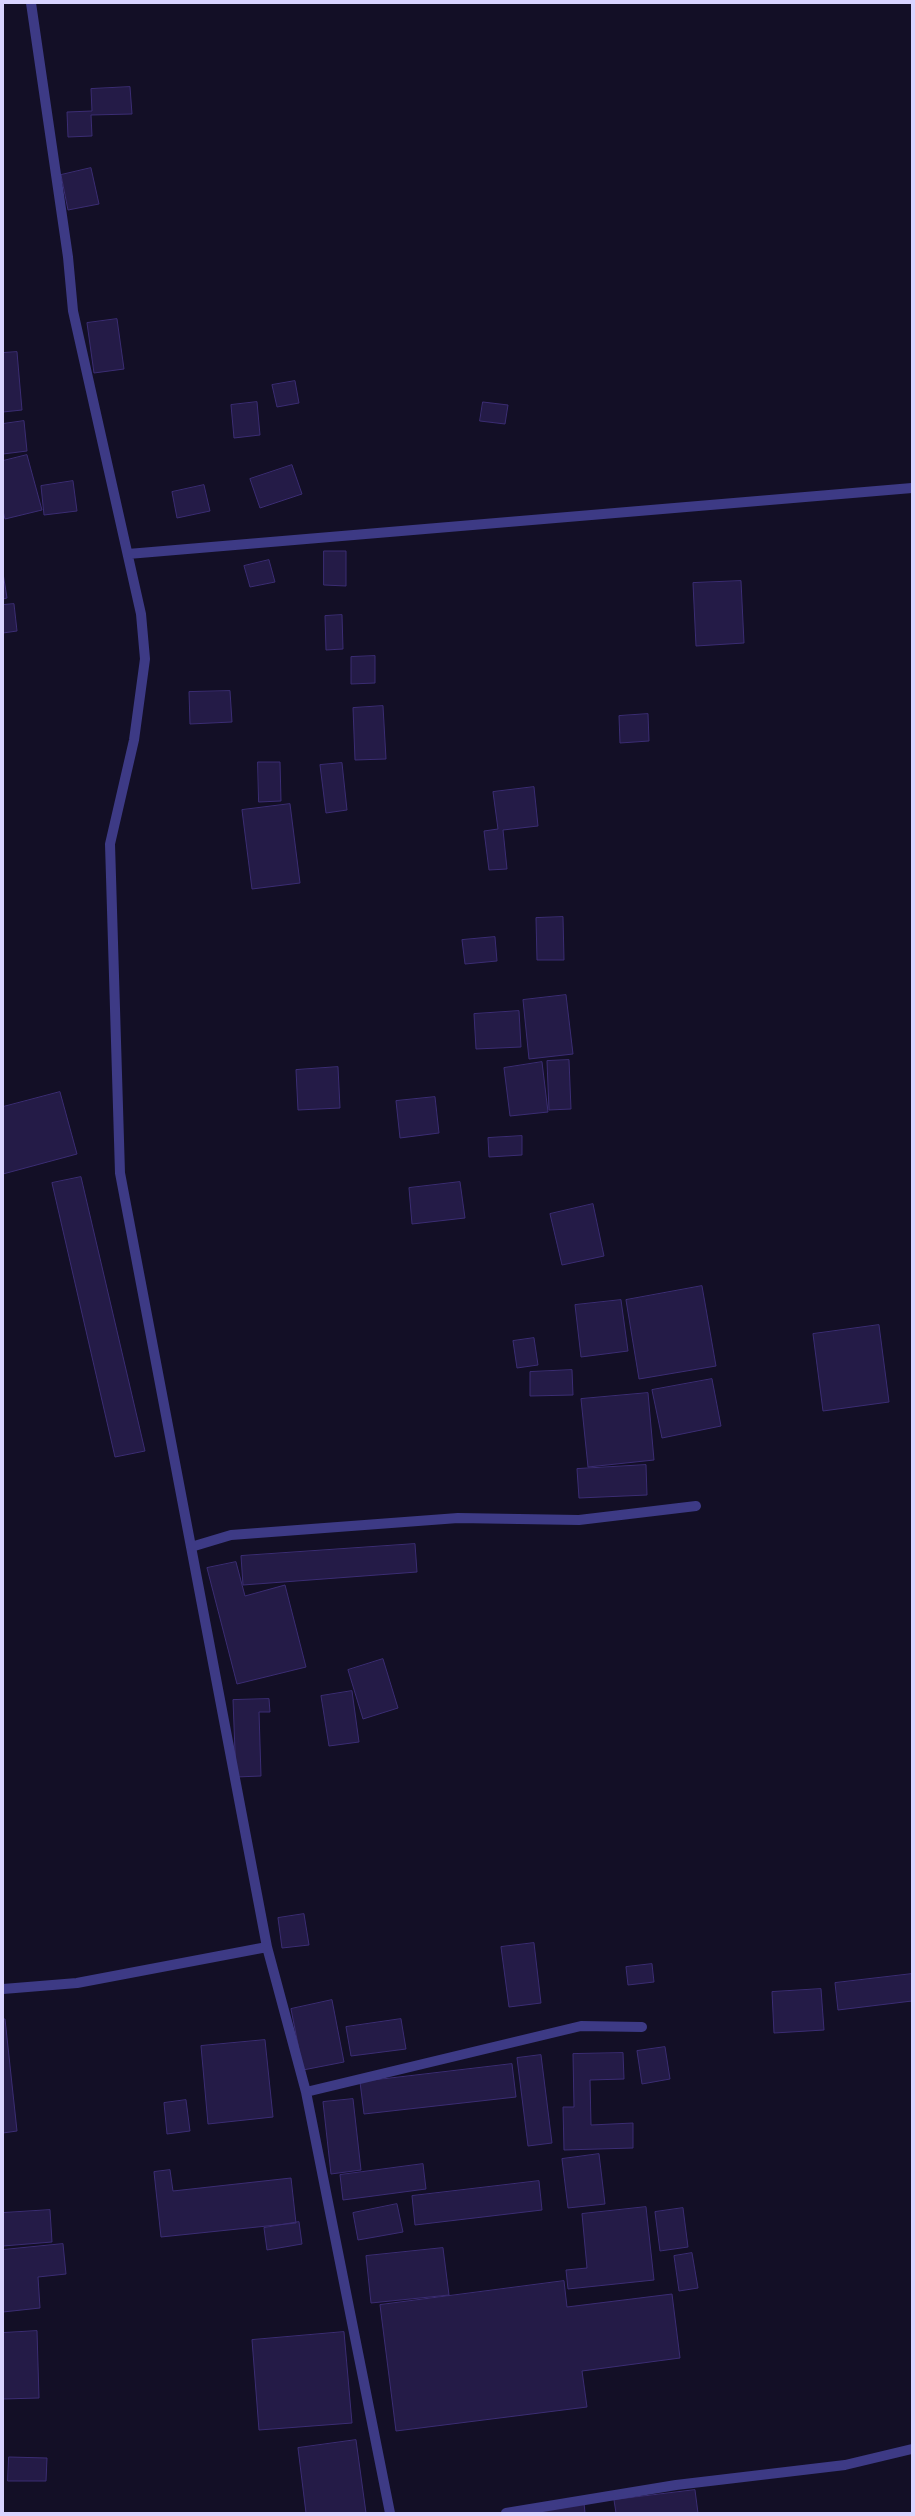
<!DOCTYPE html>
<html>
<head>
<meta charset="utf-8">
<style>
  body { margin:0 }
  #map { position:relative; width:915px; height:2516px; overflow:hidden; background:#130f26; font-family:"Exo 2",sans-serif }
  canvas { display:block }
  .frame { position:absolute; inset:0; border:4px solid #d9d4ff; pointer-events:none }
</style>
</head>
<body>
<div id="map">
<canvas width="915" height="2516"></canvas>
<div class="frame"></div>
</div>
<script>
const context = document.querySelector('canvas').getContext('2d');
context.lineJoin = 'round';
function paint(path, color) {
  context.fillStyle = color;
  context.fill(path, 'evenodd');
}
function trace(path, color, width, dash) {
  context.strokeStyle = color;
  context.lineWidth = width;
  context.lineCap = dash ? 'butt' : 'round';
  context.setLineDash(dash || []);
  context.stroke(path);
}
const building = new Path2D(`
  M 130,87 L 132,114 L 91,115 L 92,136 L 68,137 L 67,112 L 92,111 L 91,89 Z
  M 91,168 L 99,204 L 68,210 L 61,175 Z
  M 117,319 L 124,369 L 94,373 L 87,323 Z
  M 17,352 L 22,410 L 3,412 L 3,353 Z
  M 295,381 L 299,403 L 277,407 L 272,385 Z
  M 257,402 L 260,435 L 234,438 L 231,405 Z
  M 483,402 L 508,405 L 505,424 L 480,421 Z
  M 24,421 L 27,451 L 3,454 L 3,424 Z
  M 27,455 L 42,510 L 5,519 L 3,511 L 3,461 Z
  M 292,465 L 302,494 L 260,508 L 250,479 Z
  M 73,481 L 77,511 L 44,515 L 41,486 Z
  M 204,485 L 210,511 L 177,518 L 172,492 Z
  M 324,551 L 346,551 L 346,586 L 324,585 Z
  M 269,560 L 275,582 L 250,587 L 244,566 Z
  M 3,573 L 7,598 L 3,599 Z
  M 741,581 L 744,643 L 696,646 L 693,583 Z
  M 14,604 L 17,631 L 3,633 L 3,605 Z
  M 342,615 L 343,649 L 326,650 L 325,616 Z
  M 375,656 L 375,683 L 351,684 L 351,657 Z
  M 230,691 L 232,722 L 190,724 L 189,692 Z
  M 383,706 L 386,759 L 355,760 L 353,708 Z
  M 648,714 L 649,741 L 620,743 L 619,716 Z
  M 258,762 L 280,762 L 281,801 L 259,802 Z
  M 342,763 L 347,810 L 326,813 L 320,765 Z
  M 534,787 L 538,826 L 503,830 L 507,869 L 489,870 L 484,831 L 498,829 L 493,792 Z
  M 290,804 L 300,883 L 252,889 L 242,810 Z
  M 563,917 L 564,960 L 537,960 L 536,918 Z
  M 495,937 L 497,961 L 465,964 L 462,940 Z
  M 566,995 L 573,1054 L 529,1059 L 523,1000 Z
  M 519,1011 L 521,1047 L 476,1049 L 474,1014 Z
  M 569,1060 L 571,1109 L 549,1110 L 547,1061 Z
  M 542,1062 L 548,1112 L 510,1116 L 504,1068 Z
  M 338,1067 L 340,1108 L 298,1110 L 296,1070 Z
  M 60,1092 L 77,1154 L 3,1174 L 3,1107 Z
  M 435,1097 L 439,1133 L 400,1138 L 396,1101 Z
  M 522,1136 L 522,1155 L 489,1157 L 488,1138 Z
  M 81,1177 L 145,1451 L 115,1457 L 52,1183 Z
  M 460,1182 L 465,1218 L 412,1224 L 409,1188 Z
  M 593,1204 L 604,1256 L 562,1265 L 550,1214 Z
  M 702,1286 L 716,1366 L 639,1379 L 626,1300 Z
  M 621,1300 L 628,1351 L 581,1357 L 575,1305 Z
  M 879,1325 L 889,1402 L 823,1411 L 813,1334 Z
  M 534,1338 L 538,1365 L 517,1368 L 513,1341 Z
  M 572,1370 L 573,1395 L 530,1396 L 530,1372 Z
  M 712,1379 L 721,1426 L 662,1438 L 652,1390 Z
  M 648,1393 L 654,1460 L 588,1467 L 581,1399 Z
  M 646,1465 L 647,1495 L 579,1498 L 577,1469 Z
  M 415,1544 L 417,1572 L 243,1585 L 241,1556 Z
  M 236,1562 L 245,1596 L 285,1585 L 306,1667 L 237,1684 L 207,1568 Z
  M 383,1659 L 398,1708 L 363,1719 L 348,1670 Z
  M 352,1691 L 359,1742 L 329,1746 L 321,1696 Z
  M 269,1699 L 270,1712 L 259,1712 L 261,1776 L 236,1777 L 233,1700 Z
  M 304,1914 L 309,1945 L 282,1948 L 278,1918 Z
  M 534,1943 L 541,2003 L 509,2007 L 501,1947 Z
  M 652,1964 L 654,1982 L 628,1985 L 626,1967 Z
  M 912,1974 L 912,2001 L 838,2010 L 835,1983 Z
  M 821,1989 L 824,2030 L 774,2033 L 772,1992 Z
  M 332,2000 L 344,2062 L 303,2070 L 291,2009 Z
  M 3,2019 L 5,2019 L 17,2131 L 3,2133 Z
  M 401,2019 L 406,2049 L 351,2056 L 346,2027 Z
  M 265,2040 L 273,2117 L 208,2124 L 201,2046 Z
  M 665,2047 L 670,2079 L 642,2084 L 637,2051 Z
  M 623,2053 L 624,2079 L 590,2080 L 591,2125 L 633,2123 L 633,2148 L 564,2150 L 563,2107 L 574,2107 L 573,2054 Z
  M 541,2055 L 552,2143 L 528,2146 L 517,2058 Z
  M 512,2064 L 516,2097 L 364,2114 L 360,2082 Z
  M 353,2099 L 361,2170 L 331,2174 L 323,2102 Z
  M 186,2100 L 190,2131 L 167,2134 L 164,2103 Z
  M 599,2154 L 605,2204 L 568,2208 L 562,2159 Z
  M 423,2164 L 426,2189 L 343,2200 L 340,2175 Z
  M 170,2170 L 173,2191 L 291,2178 L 296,2223 L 161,2237 L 154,2172 Z
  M 539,2181 L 542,2210 L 415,2225 L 412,2196 Z
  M 397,2204 L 403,2232 L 358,2240 L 353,2213 Z
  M 646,2207 L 654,2280 L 568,2289 L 566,2270 L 587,2268 L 582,2214 Z
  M 683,2208 L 688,2247 L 660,2251 L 655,2212 Z
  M 50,2210 L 52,2242 L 3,2246 L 3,2213 Z
  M 299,2222 L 302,2244 L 267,2250 L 264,2228 Z
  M 63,2244 L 66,2274 L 38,2277 L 40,2308 L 3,2312 L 3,2250 Z
  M 443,2248 L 449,2295 L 371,2303 L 366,2256 Z
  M 692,2253 L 698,2288 L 679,2291 L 674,2256 Z
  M 564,2281 L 567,2307 L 672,2294 L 680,2358 L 582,2371 L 587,2407 L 396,2431 L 380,2305 Z
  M 37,2331 L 39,2398 L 3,2399 L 3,2333 Z
  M 344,2332 L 352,2423 L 259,2430 L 252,2340 Z
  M 356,2440 L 366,2513 L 306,2513 L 298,2448 Z
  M 9,2457 L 47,2458 L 46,2481 L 8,2481 Z
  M 695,2490 L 698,2513 L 616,2513 L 614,2500 Z
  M 584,2503 L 585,2513 L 514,2513 Z`);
paint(building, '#241b47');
trace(building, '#3b2d73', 1);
trace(new Path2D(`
  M 31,3 L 68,257 L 73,311 L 141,614 L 145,659 L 134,740 L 110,844 L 120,1173 L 267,1947 L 306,2092 L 390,2513
  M 128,554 L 912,488
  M 191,1547 L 231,1535 L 458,1518 L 579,1520 L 696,1506
  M 3,1989 L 77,1983 L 267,1947
  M 306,2092 L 581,2026 L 642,2027
  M 506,2513 L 676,2485 L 845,2465 L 912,2449`), '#3d3a85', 10);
</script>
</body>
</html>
